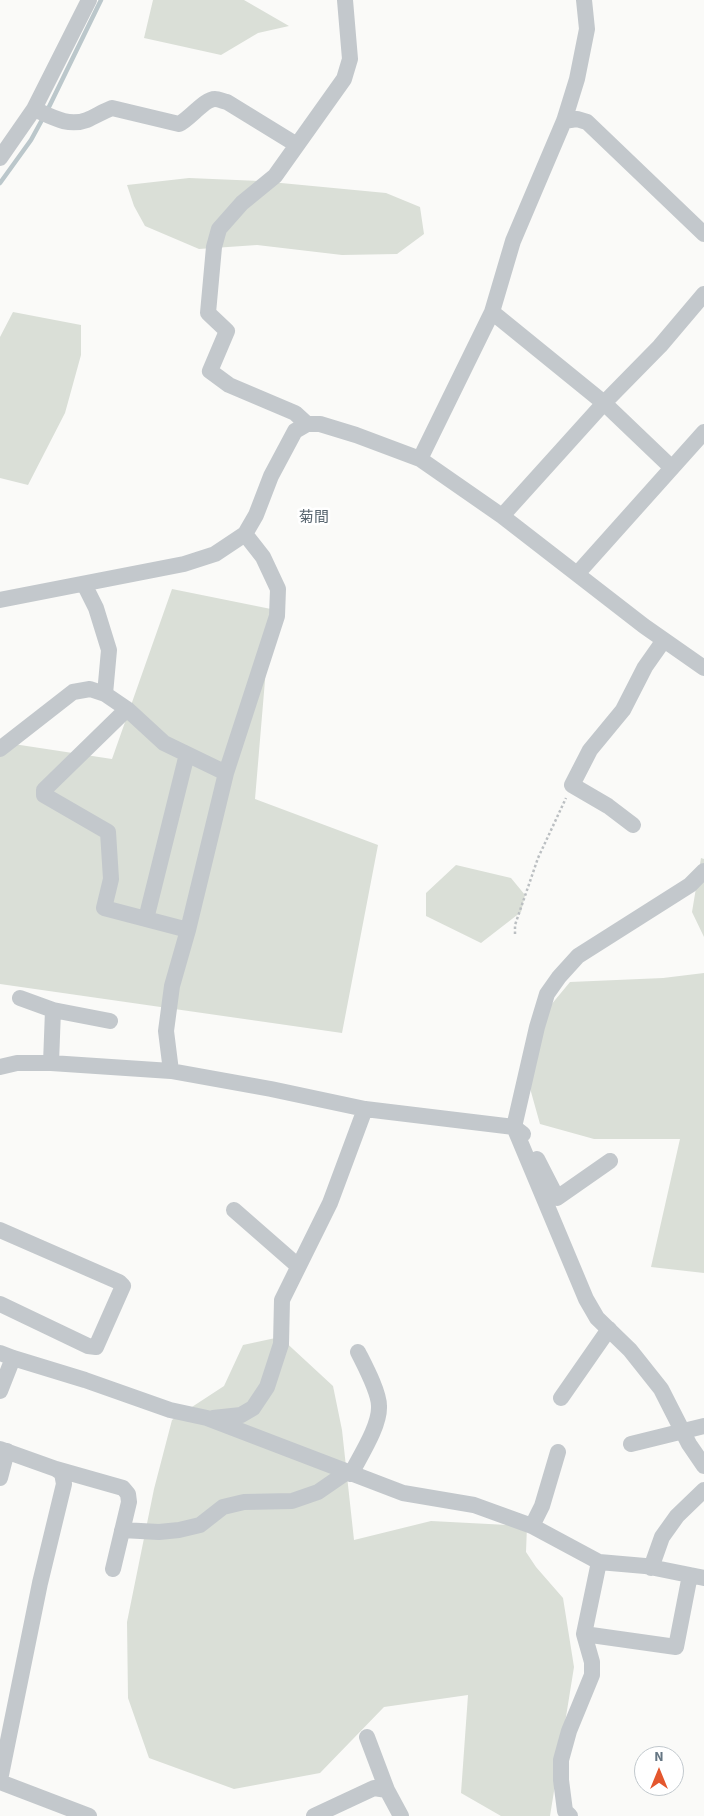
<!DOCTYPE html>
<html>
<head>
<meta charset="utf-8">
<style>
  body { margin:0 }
  #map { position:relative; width:704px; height:1816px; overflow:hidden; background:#fafaf8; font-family:"Source Sans 3",sans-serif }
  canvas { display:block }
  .north { position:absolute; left:634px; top:1746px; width:50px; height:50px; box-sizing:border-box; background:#fff; border:1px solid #c1c8cd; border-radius:50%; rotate:0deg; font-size:14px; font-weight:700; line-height:20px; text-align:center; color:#657683 }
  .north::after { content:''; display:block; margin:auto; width:18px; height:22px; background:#e4572e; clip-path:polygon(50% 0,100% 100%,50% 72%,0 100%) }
</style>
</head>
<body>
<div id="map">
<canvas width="704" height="1816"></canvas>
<div class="north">N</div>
</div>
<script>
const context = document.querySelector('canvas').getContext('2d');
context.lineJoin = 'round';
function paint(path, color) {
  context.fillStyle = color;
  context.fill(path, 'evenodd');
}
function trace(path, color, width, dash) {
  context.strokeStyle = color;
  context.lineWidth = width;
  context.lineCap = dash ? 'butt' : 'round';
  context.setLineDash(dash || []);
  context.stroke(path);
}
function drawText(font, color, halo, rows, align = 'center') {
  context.font = font + ' "Source Sans 3","Noto Sans JP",sans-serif';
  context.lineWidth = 5;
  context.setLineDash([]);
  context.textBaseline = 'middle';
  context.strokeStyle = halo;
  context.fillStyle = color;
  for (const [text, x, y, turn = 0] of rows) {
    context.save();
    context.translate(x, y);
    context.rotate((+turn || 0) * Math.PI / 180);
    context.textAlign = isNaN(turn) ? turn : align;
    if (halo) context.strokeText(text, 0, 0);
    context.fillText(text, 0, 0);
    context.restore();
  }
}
paint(new Path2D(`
  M 153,0 L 244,0 L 289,26 L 258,33 L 221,55 L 144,38 Z
  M 189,178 L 260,181 L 386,193 L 420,207 L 424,234 L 397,254 L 342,255 L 257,245 L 199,249 L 145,226 L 134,206 L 127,185 Z
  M 13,312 L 81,325 L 81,355 L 65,413 L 28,485 L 0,478 L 0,337 Z
  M 172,589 L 271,609 L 255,799 L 378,845 L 342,1033 L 0,984 L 0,752 L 7,743 L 112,759 Z
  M 701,858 L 704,859 L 704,937 L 692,912 Z
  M 456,865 L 511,878 L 525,895 L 521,912 L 481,943 L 426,916 L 426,893 Z
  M 704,973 L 704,1273 L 651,1267 L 680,1139 L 594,1139 L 540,1124 L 526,1074 L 536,1023 L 570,982 L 663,978 Z
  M 280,1337 L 333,1386 L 342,1430 L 354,1540 L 431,1521 L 527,1526 L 526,1552 L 536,1567 L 563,1598 L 574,1667 L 550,1816 L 501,1816 L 461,1793 L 468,1695 L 384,1707 L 320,1773 L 234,1789 L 149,1758 L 128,1698 L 127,1622 L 154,1489 L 172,1420 L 224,1386 L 243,1345 Z`), '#dadfd7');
trace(new Path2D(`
  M 47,111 L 101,0
  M 0,183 L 31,140 L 43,118`), '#bbc7cb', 4.5);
trace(new Path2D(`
  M 515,934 L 515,925 L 538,858 L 566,798`), '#bbbfc2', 2.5, [2.5, 2.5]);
trace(new Path2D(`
  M 34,109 C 52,117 68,127 87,120 C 96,116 104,111 112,108 L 179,124 C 190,119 204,99 215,99 C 218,99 223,101 227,102 L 297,145
  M 564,121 L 577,119 L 587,122 L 704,234
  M 0,158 L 34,109 L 89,0
  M 492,312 L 604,403 L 672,468
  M 307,424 L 295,413 L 229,385 L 210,371 L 227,331 L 208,313 L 214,247 L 219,229 L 242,203 L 275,176 L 344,79 L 350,59 L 345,0
  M 420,459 L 492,312 L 513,241 L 564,121 L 577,79 L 587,29 L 584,0
  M 502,516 L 604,403 L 660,346 L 704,294
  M 577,574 L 704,432
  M 84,584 L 96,608 L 109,650 L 105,694
  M 0,600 L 184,564 L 215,554 L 245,534 L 256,515 L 271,476 L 295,431 L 307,424 L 320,424 L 356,435 L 420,459 L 502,516 L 644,626 L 704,668
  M 127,709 L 44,790 L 44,795 L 108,832 L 111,879 L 104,908 L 188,930
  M 0,749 L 73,692 L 90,689 L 105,694 L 127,709 L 164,743 L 226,773
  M 633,825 L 608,806 L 572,785 L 590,750 L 623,710 L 645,667 L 664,640
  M 704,871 L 690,885 L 578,956 L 559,977 L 547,994 L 537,1027 L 514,1127 L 586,1299 L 597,1318 L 630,1350 L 661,1389 L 689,1444 L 704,1466
  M 146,919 L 187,754
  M 20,998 L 53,1010 L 110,1021
  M 51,1063 L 53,1010
  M 0,1067 L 17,1063 L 51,1063 L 171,1071 L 271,1089 L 365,1109 L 514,1127 L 523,1134
  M 171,1071 L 166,1031 L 172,986 L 188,930 L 226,773 L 277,616 L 278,589 L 263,557 L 245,534
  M 537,1159 L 557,1198 L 610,1161
  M 234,1210 L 298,1266
  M 0,1230 L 119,1282 L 123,1286 L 96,1347 L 88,1346 L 0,1304
  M 0,1353 L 13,1358 L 85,1380 L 170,1410 L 207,1418 L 403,1493 L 474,1505 L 532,1526 L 599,1562 L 645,1566 L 704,1578
  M 0,1391 L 13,1358
  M 561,1398 L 609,1329
  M 213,1418 L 241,1415 L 253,1408 L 267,1387 L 281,1344 L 282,1300 L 330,1203 L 365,1109
  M 631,1444 L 704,1426
  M 0,1449 L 56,1469 L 62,1473 L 64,1484 L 40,1583 L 0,1780
  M 56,1469 L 123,1488 L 128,1494 L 129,1502 L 113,1569
  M 351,1474 C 360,1456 380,1426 379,1406 C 379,1392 365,1366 358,1352
  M 0,1478 L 7,1451
  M 532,1526 L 542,1506 L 558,1452
  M 122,1530 L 159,1532 L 179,1530 L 200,1525 L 223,1507 L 244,1502 L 292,1501 L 318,1492 L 347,1472
  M 599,1562 L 584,1634 L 676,1647 L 690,1575
  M 651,1568 L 662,1537 L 677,1516 L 704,1490
  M 367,1737 L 387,1790
  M 0,1782 L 89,1816
  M 314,1816 L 374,1788 L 387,1790 L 401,1816
  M 570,1816 L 565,1811 L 561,1780 L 561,1760 L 569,1731 L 592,1675 L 592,1662 L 584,1634`), '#c3c8cc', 16);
drawText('15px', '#57646e', '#fff', [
  ["菊間",314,519]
]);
</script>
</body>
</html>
